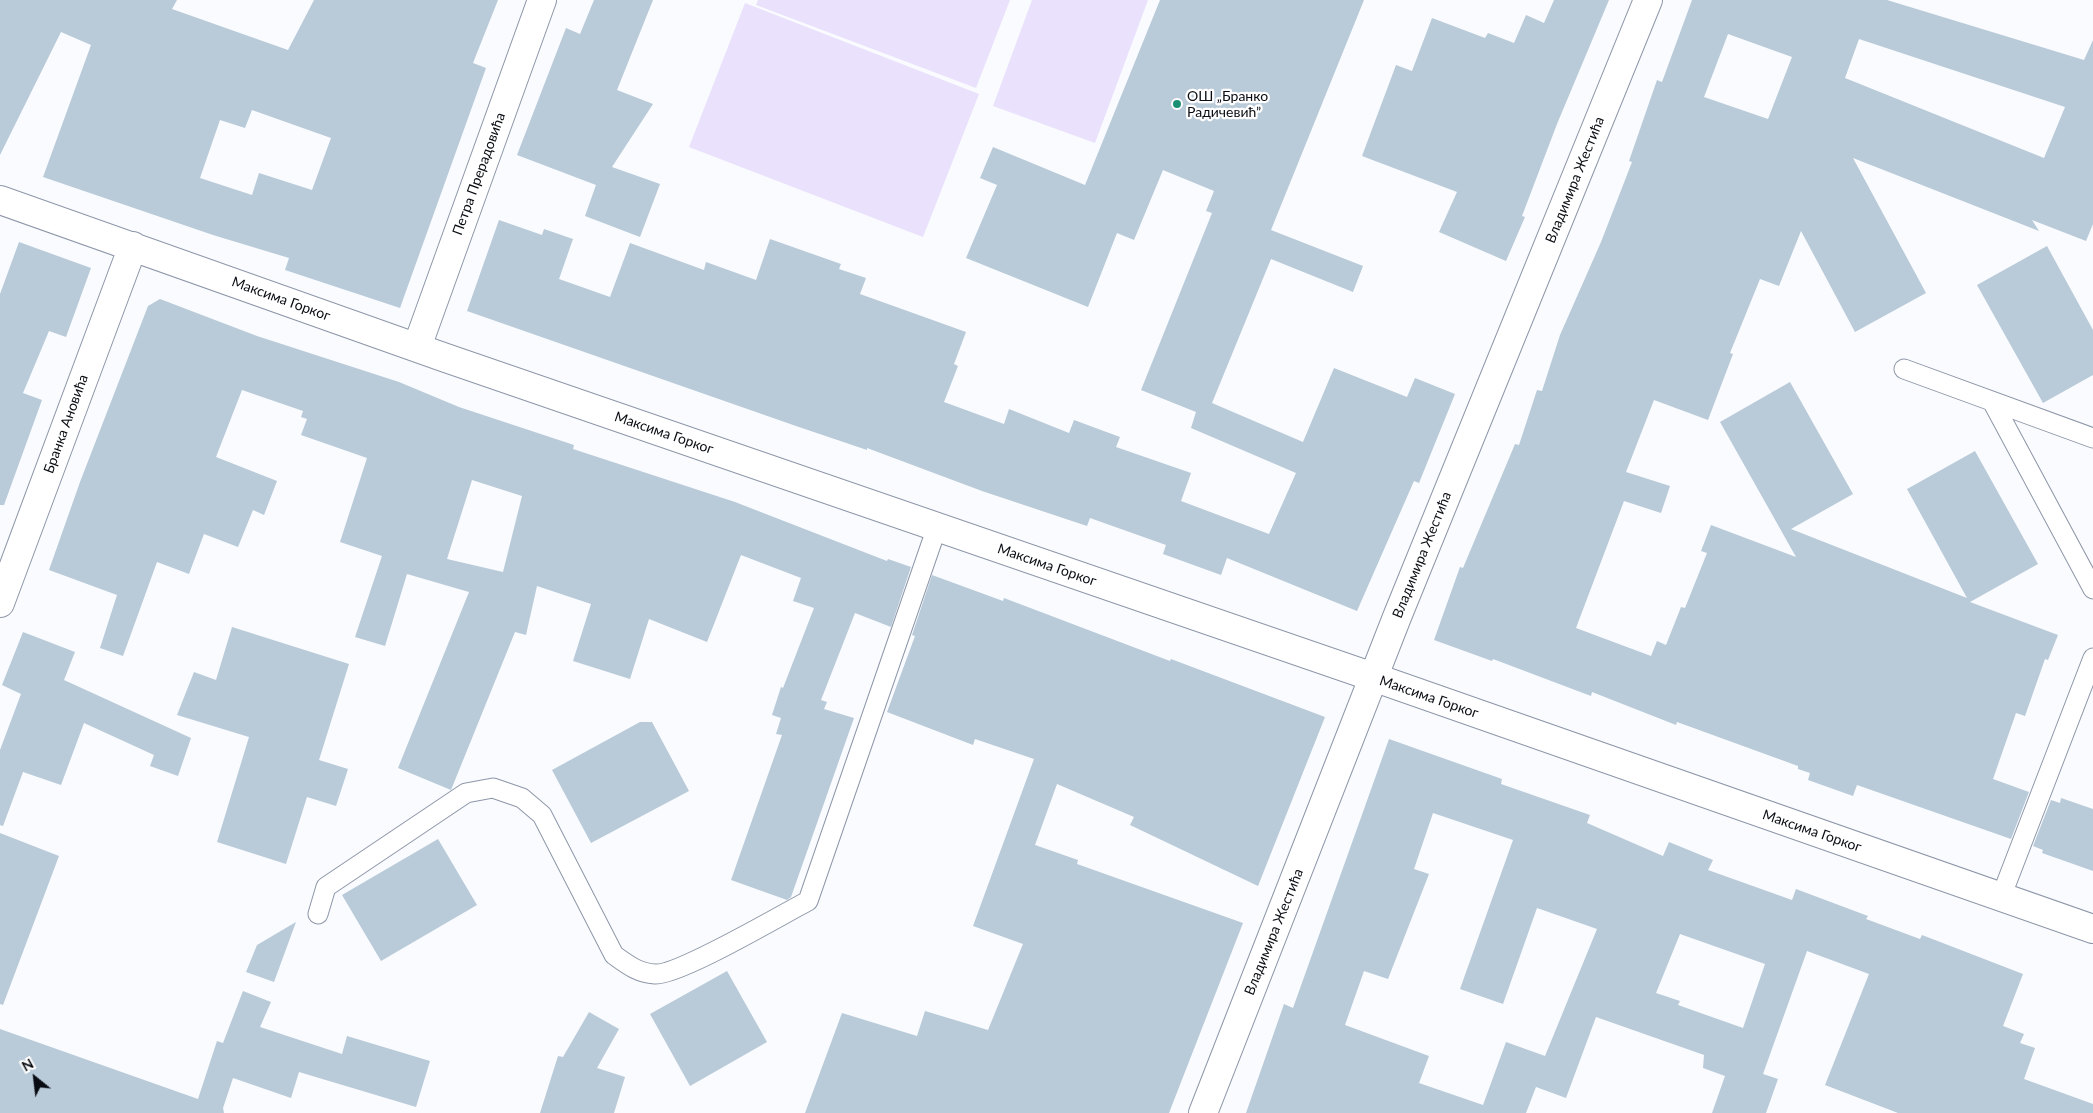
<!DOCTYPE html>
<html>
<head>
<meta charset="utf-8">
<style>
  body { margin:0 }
  #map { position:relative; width:2093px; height:1113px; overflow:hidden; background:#f9fbff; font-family:Lato,sans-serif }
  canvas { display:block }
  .north { position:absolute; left:10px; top:1053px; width:50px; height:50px; -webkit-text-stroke:4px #fff; paint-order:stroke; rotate:331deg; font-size:14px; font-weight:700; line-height:20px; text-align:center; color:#090c12 }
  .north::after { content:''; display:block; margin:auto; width:18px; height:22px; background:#090c12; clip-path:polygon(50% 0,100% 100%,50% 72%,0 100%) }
</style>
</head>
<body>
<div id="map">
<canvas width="2093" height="1113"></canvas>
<div class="north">N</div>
</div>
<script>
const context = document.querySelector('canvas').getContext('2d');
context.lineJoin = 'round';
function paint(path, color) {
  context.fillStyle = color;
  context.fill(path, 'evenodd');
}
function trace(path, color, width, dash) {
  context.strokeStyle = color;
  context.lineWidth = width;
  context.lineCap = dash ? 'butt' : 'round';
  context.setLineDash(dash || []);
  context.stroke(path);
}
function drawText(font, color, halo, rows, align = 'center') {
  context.font = font + ' Lato,sans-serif';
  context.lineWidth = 4.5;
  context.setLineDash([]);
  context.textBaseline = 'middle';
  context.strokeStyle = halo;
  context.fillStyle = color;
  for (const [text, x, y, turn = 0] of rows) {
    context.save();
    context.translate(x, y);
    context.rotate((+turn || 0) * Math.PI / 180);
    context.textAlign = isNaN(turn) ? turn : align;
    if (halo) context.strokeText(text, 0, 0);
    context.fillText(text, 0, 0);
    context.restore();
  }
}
paint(new Path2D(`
  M 758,0 L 1010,0 L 976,88 L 756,5 Z
  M 1032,0 L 1148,0 L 1095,143 L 993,106 Z
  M 745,3 L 979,94 L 923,237 L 689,147 Z`), '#eae1fc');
paint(new Path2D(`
  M 0,0 L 177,0 L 172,9 L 288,50 L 314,0 L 498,0 L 473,63 L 486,68 L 400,308 L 285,270 L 289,258 L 213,235 L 43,177 L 91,45 L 61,32 L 0,155 ZM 252,110 L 331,138 L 312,190 L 259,173 L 252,195 L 200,178 L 220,120 L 245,128 Z
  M 594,0 L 653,0 L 617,90 L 653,104 L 612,167 L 660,184 L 640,237 L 585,216 L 596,185 L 517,155 L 566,28 L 580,34 Z
  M 1160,0 L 1364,0 L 1271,230 L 1363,266 L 1353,292 L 1271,259 L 1212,403 L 1303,442 L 1334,368 L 1407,397 L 1415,378 L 1455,394 L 1419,483 L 1414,481 L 1357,611 L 1227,558 L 1221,575 L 1163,554 L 1166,545 L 1090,518 L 1087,526 L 982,491 L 867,448 L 867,450 L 796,426 L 467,311 L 499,220 L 542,235 L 544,229 L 573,239 L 559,279 L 610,297 L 630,243 L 704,270 L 706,262 L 756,280 L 770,239 L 841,264 L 839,269 L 866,278 L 860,294 L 966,332 L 954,364 L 958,366 L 944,402 L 1004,424 L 1009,409 L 1069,433 L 1074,420 L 1120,437 L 1116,447 L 1191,473 L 1181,501 L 1269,534 L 1296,473 L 1191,428 L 1196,412 L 1141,390 L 1212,213 L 1206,211 L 1214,191 L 1163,170 L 1134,240 L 1117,233 L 1088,307 L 966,258 L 997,185 L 980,178 L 993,147 L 1085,185 Z
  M 1554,0 L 1609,0 L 1557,124 L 1522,216 L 1525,217 L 1506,261 L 1439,232 L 1457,192 L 1362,156 L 1396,65 L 1412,71 L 1432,18 L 1485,38 L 1488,33 L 1514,43 L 1526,15 L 1544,23 Z
  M 1692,0 L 1887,0 L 2084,60 L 2093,40 L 2093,224 L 2086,241 L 2032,220 L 2039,231 L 1853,158 L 1926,293 L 1855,332 L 1801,231 L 1779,286 L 1760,279 L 1730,353 L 1733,354 L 1708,420 L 1654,400 L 1626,472 L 1670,486 L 1661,513 L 1624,501 L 1576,628 L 1651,656 L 1657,641 L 1666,645 L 1681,607 L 1685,608 L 1707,553 L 1701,551 L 1711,525 L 1796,557 L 1720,422 L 1790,382 L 1853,494 L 1791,529 L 1967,598 L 1907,489 L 1975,451 L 2038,564 L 1970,602 L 2058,635 L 2048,660 L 2045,659 L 2025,716 L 2016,713 L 1993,779 L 2029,792 L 2011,839 L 1857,785 L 1853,796 L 1808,780 L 1810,773 L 1798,769 L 1798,766 L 1677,722 L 1676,725 L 1592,692 L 1591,696 L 1493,659 L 1492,661 L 1434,640 L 1460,567 L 1463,568 L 1515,444 L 1519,445 L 1537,390 L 1542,391 L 1560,335 L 1601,242 L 1632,162 L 1629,161 L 1657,80 L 1662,82 ZM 1728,34 L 1792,57 L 1768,119 L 1704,97 ZM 1859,39 L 2065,107 L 2044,158 L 1845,78 Z
  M 19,242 L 91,268 L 66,337 L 49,331 L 23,393 L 42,400 L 4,505 L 0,505 L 0,294 Z
  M 2047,246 L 2093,330 L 2093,375 L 2043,403 L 1977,285 Z
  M 160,299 L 257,336 L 399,382 L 459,407 L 574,445 L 573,449 L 735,502 L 887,561 L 888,559 L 911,567 L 891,627 L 855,613 L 821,700 L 827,702 L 824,709 L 854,718 L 791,897 L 787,900 L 731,880 L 782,735 L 776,734 L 781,718 L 772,715 L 781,687 L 783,688 L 814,608 L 793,601 L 801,578 L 741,555 L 707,642 L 649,619 L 630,679 L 573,661 L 591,604 L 537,586 L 526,635 L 515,632 L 451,790 L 398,768 L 469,592 L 407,574 L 385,646 L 355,637 L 382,556 L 340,542 L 367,458 L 301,435 L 307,419 L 301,417 L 303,411 L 242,390 L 216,457 L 277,481 L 264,515 L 253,510 L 238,547 L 204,534 L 189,574 L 157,562 L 123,656 L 100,648 L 117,595 L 49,570 L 80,482 L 148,306 ZM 472,480 L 522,496 L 503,572 L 447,559 Z
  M 932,575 L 1003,601 L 1004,598 L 1170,661 L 1171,659 L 1325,717 L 1258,886 L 1130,825 L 1134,817 L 1057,784 L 1035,845 L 1078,860 L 1077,864 L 1243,923 L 1169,1113 L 805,1113 L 842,1013 L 917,1036 L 925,1011 L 988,1030 L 1023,944 L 973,926 L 1034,759 L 975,739 L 973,745 L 887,712 L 915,636 L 912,635 Z
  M 232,627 L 349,664 L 319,760 L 348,769 L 336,806 L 307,797 L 286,864 L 217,842 L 249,737 L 177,715 L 194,672 L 216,680 Z
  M 23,632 L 75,652 L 64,680 L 191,738 L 178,776 L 150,766 L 154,755 L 84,723 L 61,785 L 23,772 L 3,826 L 0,825 L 0,750 L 21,694 L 2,685 Z
  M 640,722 L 652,722 L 689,791 L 591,843 L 552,770 Z
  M 1389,739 L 1502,779 L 1501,784 L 1590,815 L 1587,823 L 1663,856 L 1669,842 L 1713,860 L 1708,870 L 1792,900 L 1796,889 L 1868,916 L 1866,919 L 1920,939 L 1922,935 L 2023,974 L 2003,1026 L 2024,1034 L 2020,1043 L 2035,1048 L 2024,1079 L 2093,1104 L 2093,1113 L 1898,1113 L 1825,1085 L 1869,974 L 1807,951 L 1763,1074 L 1778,1079 L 1766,1113 L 1712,1113 L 1725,1076 L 1703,1068 L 1704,1055 L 1596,1017 L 1566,1098 L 1536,1087 L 1526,1113 L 1246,1113 L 1284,1004 L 1293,1008 ZM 1433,813 L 1513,840 L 1460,989 L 1503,1004 L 1537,908 L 1597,929 L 1545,1056 L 1506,1042 L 1483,1105 L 1419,1083 L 1429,1056 L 1345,1025 L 1364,971 L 1388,979 L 1429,874 L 1414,869 ZM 1680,934 L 1765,964 L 1743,1028 L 1678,1005 L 1680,1001 L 1656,993 Z
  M 2061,798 L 2093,809 L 2093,871 L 2042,853 L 2043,850 L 2033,846 L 2051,800 L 2060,803 Z
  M 0,833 L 59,856 L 3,1005 L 0,1004 Z
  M 438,839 L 477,905 L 381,961 L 342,895 Z
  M 296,922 L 274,982 L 246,972 L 257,945 Z
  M 727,971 L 767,1042 L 690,1086 L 650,1014 Z
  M 243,991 L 271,1002 L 260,1027 L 342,1054 L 347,1036 L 430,1061 L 416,1107 L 299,1072 L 291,1098 L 233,1078 L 223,1108 L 224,1113 L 0,1113 L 0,1029 L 198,1099 L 217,1041 L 223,1043 Z
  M 589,1012 L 619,1029 L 597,1068 L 625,1077 L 614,1113 L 540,1113 L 558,1056 L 563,1057 Z`), '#b9cad9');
const service = new Path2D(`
  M 1904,369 L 2093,438
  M 1992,401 L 2093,589
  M 2001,897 L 2093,658
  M 318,914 L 326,887 L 466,793 L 493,788 L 522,798 L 542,815 L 614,955 C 628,965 638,973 655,974 C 678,976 781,915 808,901 L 937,527`);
const minor = new Path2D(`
  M 0,200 L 443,357 L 1373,677 L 2093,929
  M 417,347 L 542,0
  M 0,603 L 133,246
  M 1203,1113 L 1397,617 L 1648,0`);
trace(service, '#8e97a8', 21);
trace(minor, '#8e97a8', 30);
trace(service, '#fff', 19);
trace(minor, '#fff', 28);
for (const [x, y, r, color] of [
  [1177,104,5,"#1c9073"]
]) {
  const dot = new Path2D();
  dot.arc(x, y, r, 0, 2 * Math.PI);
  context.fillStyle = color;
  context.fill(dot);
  trace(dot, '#fff', 2);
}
drawText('14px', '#090c12', '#fff', [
  ["ОШ „Бранко",1187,96],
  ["Радичевић”",1187,112]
], 'left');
drawText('14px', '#090c12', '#fff', [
  ["Петра Прерадовића",479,174,-70],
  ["Владимира Жестића",1575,180,-68],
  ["Максима Горког",281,299,20],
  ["Бранка Ановића",66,424,-70],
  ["Максима Горког",664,433,19],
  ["Владимира Жестића",1422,555,-68],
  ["Максима Горког",1047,565,19],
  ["Максима Горког",1429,697,19],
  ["Максима Горког",1812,831,19],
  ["Владимира Жестића",1274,932,-68]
]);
</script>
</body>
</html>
